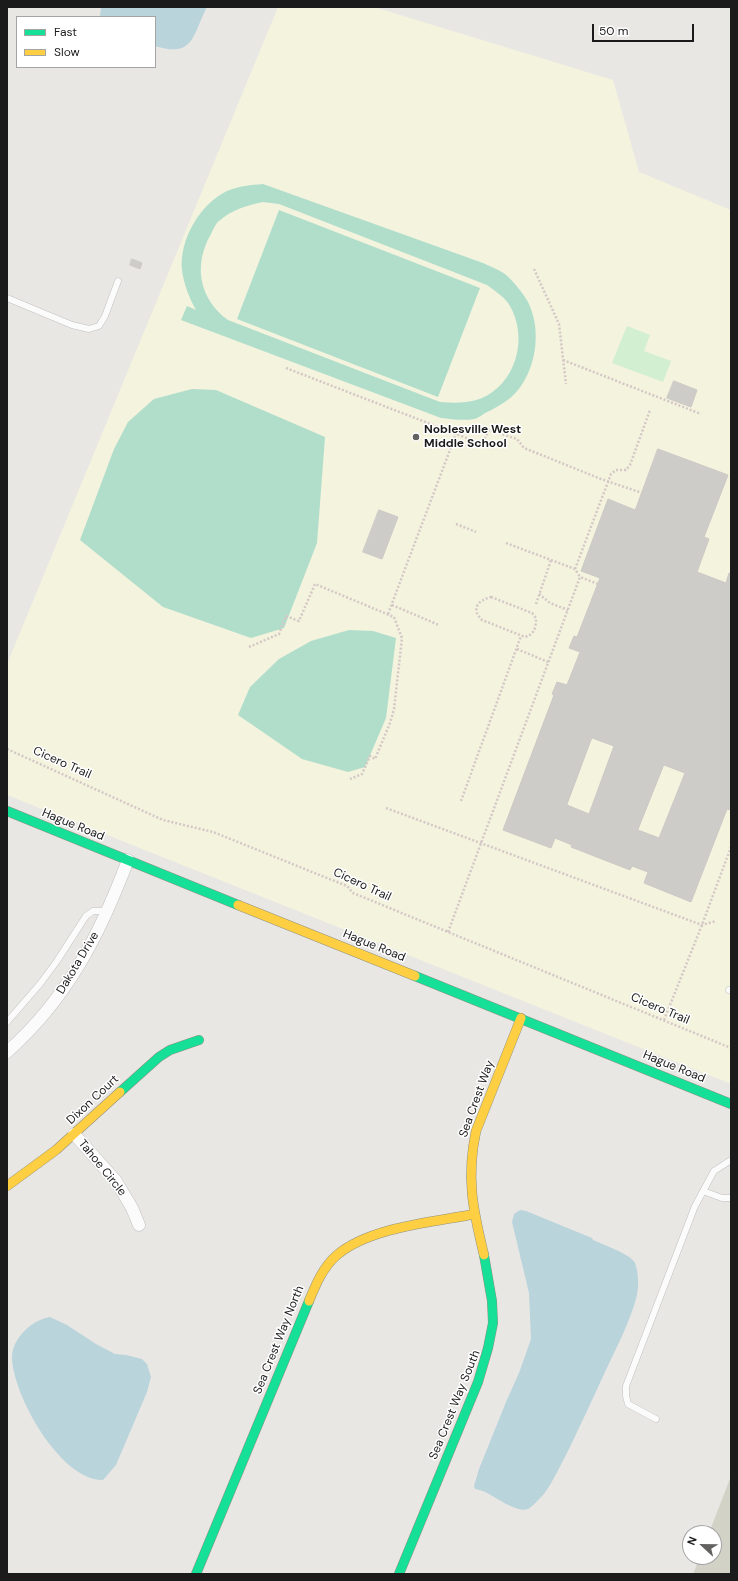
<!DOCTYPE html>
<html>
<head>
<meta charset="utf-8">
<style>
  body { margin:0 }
  #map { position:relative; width:738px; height:1581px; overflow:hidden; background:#e9e7e4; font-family:"DM Sans",sans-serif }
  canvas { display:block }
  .frame { position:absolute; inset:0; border:8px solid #1b1b1b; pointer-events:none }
  .legend { position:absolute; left:16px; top:16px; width:140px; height:52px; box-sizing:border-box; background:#fff; border:1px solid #a4a4a4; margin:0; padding:5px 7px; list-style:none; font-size:12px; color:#1b1b1b }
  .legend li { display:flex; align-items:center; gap:8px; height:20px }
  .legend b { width:20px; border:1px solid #a4a4a4 }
  .north { position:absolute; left:682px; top:1525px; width:40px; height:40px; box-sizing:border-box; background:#fff; border:1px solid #a4a4a4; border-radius:50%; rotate:292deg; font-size:11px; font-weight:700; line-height:16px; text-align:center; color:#1b1b1b }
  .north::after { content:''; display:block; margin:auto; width:14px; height:18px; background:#636261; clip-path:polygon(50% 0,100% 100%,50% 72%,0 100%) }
  .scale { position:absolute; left:592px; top:24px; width:102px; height:18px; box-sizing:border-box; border:2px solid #1b1b1b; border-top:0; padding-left:5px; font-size:12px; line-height:14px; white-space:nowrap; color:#1b1b1b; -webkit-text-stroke:3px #fff; paint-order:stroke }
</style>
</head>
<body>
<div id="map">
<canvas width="738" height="1581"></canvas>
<div class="frame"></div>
<ul class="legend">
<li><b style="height:5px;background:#16e098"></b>Fast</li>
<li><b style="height:5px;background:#ffcf43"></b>Slow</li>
</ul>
<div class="north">N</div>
<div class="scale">50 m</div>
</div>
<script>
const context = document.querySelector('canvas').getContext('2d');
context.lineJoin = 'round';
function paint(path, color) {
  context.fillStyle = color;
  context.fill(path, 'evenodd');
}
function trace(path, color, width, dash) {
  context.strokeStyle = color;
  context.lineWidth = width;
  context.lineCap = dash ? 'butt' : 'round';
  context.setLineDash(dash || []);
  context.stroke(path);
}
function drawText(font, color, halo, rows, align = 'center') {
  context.font = font + ' "DM Sans",sans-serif';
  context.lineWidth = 3;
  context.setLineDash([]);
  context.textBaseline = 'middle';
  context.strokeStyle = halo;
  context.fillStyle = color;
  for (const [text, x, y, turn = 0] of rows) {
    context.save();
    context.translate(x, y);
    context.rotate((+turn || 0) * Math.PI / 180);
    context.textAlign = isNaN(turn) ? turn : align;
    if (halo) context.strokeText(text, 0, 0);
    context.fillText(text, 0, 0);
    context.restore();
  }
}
paint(new Path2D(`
  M 278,7 L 374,7 L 613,80 L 639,172 L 731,210 L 731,1084 L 7,795 L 7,664 Z`), '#f3f3de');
paint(new Path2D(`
  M 731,1476 L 731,1574 L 693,1574 L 700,1557 L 714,1557 L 714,1533 L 709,1533 Z`), '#d2d2c6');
paint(new Path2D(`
  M 627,326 L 650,335 L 644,351 L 671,361 L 663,382 L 612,363 Z`), '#d2efd2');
paint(new Path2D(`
  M 263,184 L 483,263 C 490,266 499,270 505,274 C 513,281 523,293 528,302 C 541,328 537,363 521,386 C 513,398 500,406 487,412 C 483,414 479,418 474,419 C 463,421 451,419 441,418 L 181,320 L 187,306 L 196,310 C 189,297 184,285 182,270 C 179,240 200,204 227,191 C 239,186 251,185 263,184 ZM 263,202 L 279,204 L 487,285 C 495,291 505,297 510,306 C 527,336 518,377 488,395 C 473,404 456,403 440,402 L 228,320 C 199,299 193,265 211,234 C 213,230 215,224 219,221 C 231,210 248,205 263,202 Z
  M 279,210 L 480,288 L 438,397 L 237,319 Z
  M 192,389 L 216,390 L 325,437 L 317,543 L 284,628 L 251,638 L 163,607 L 80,540 L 114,449 L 128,422 L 154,399 Z
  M 349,630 L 373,631 L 396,638 L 386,718 L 365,767 L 348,772 L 302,759 L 238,715 L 250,687 L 279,659 L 311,641 Z`), '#b1decb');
paint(new Path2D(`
  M 101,7 L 207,7 C 192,36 194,58 155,46 L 155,17 L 100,17 Z
  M 520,1210 L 526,1211 L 592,1238 L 593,1240 C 602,1244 632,1255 635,1263 C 639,1274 639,1289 636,1299 C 629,1324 616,1348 605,1372 C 593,1398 581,1424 569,1449 C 561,1464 554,1480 544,1494 C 541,1497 532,1507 528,1509 C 513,1514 490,1490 475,1489 L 474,1486 L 479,1469 L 506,1402 L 519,1373 L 531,1339 L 529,1293 L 512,1222 L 514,1214 Z
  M 50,1317 L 67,1325 L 96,1344 L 115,1354 L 126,1355 L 142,1359 L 147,1364 L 151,1377 L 147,1392 L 116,1465 L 103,1480 C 61,1481 13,1396 12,1358 C 12,1338 32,1320 50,1317 Z`), '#b9d4db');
const building = new Path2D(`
  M 132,259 L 142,263 L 140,269 L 130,265 Z
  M 674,381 L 697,390 L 691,407 L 667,398 Z
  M 658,449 L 728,475 L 704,537 L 709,539 L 697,572 L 726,583 L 729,573 L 731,574 L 731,810 L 727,809 L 691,902 L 644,883 L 648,872 L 632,866 L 630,870 L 571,847 L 572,845 L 555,838 L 551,848 L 503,830 L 554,695 L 552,694 L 557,682 L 567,685 L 580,652 L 569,648 L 574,636 L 577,637 L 600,578 L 581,571 L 608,499 L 635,510 ZM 592,738 L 614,746 L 589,814 L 567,805 ZM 664,765 L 685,773 L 659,838 L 638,830 Z
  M 379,510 L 398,517 L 382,559 L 363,552 Z`);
paint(building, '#ceccc9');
trace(building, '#ccc9c6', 1);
const lane = new Path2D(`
  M 7,298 L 72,325 L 89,329 L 99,326 L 105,316 L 118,281
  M 729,990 L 731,991
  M 7,1022 L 40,984 L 57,961 L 86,916 L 93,911 L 108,911
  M 703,1191 L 722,1198 L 731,1198
  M 656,1419 L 628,1404 L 626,1396 L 626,1386 L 695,1206 L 714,1171 L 731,1160`);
const street = new Path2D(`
  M 7,1052 C 68,998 100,934 128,860
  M 74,1134 L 116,1181 L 132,1208 L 139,1225`);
const fast = new Path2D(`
  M 7,811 L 238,905
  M 415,976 L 731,1104
  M 120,1092 L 159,1057 L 170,1050 L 199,1040
  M 196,1574 L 309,1301
  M 399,1574 L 478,1382 L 488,1348 L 493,1323 L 492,1301 L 484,1255`);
const slow = new Path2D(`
  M 238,905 L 415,976
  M 7,1186 L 56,1150 L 120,1092
  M 484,1255 C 473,1210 466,1178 476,1131 L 521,1018
  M 309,1301 C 316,1284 323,1267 337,1255 C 370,1227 434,1222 475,1214`);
trace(lane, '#c2c1c0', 7);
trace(street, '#c2c1c0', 13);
trace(fast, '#90917e', 10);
trace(slow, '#90917e', 10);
trace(new Path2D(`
  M 534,269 L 559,324 L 566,384
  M 563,360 L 701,414
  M 286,368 L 482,444 L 489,430 L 517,439 L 524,448 L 601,479 L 642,493
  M 456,524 L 476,532
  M 506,543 L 575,569 L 580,577
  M 575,569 L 611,474 L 616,470 L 626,470 L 630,465 L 650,410
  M 539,594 L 550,603 L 568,610
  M 491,597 L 532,613 L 536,618 C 536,627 535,634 525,637 L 482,620 C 471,609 477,601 491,597 Z
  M 536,604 L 551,560
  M 392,605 L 439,625
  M 388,614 L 456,434
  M 249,647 L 279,634 L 286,616 L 299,621 L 315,584 L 394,617 L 402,638 L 394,709 L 390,723 L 375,759 L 370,756 L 362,774 L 350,779
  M 517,649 L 548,662
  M 7,749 L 163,820 L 213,832 L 347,886 L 353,893 L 731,1048
  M 461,801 L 521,636
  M 386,808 L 702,925 L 716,921
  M 448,932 L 580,577 L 598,584
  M 664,1020 L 702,925 L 731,847`), '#d4c7c6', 2.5, [2, 2]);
trace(lane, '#fcfbfb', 6);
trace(street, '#fcfbfb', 12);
trace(fast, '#16e098', 9);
trace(slow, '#ffcf43', 9);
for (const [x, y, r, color] of [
  [416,437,4,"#636261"]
]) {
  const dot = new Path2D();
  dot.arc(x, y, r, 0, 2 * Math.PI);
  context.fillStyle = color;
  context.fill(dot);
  trace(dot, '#fff', 1.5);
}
drawText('bold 12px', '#1b1b1b', '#fff', [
  ["Noblesville West",424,430],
  ["Middle School",424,444]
], 'left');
drawText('12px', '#1b1b1b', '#fff', [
  ["Cicero Trail",62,763,24],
  ["Hague Road",73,825,22],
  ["Cicero Trail",362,885,25],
  ["Hague Road",374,946,22],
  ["Dakota Drive",78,963,-59],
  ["Cicero Trail",660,1009,23],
  ["Hague Road",674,1067,22],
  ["Sea Crest Way",477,1099,-70],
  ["Dixon Court",93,1100,-43],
  ["Tahoe Circle",102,1168,51],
  ["Sea Crest Way North",279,1340,-68],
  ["Sea Crest Way South",455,1405,-68]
]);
</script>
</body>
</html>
